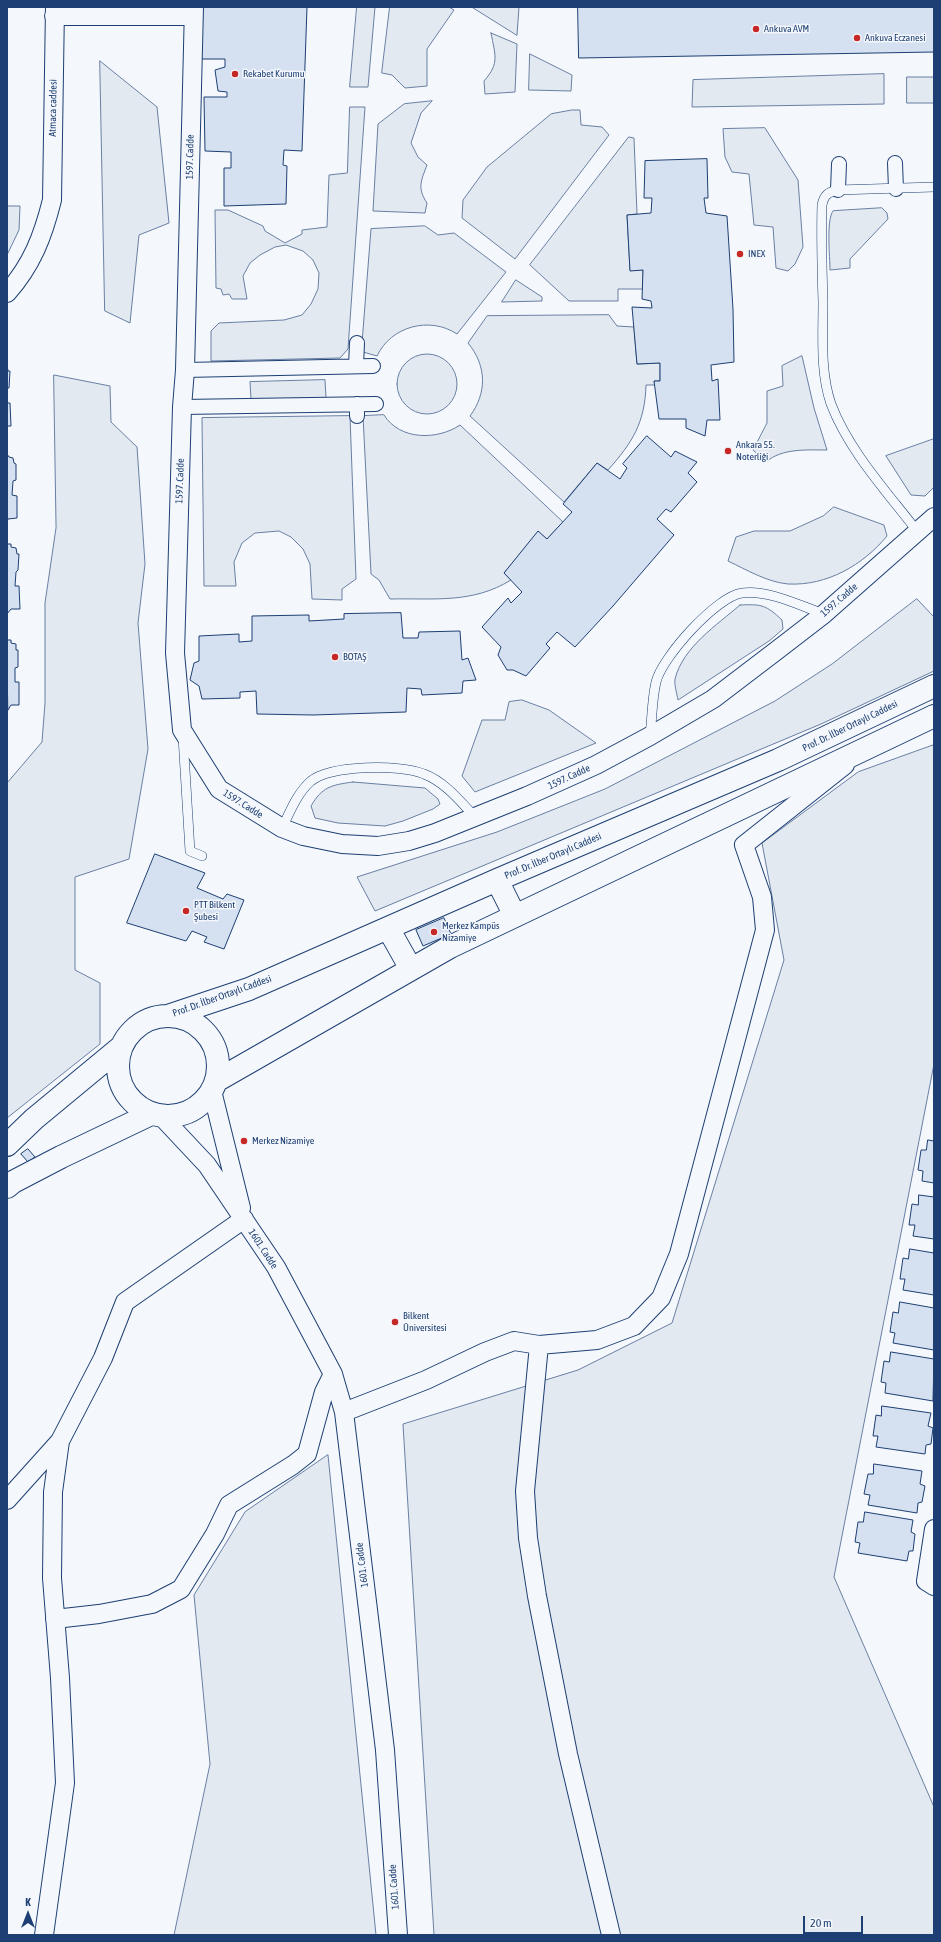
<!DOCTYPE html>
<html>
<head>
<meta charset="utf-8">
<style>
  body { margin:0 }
  #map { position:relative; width:941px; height:1942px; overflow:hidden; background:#f4f7fb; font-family:"Asap Condensed",sans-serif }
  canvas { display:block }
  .frame { position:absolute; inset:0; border:8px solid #1d3f73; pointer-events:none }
  .north { position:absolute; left:8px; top:1894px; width:40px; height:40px; -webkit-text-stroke:3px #f4f7fb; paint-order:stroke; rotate:0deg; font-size:11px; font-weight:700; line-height:16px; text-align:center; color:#1d3f73 }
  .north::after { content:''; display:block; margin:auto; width:14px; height:18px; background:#1d3f73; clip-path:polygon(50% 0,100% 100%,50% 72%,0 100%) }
  .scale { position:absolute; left:803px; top:1916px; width:60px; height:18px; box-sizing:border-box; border:2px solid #1d3f73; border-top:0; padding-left:5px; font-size:12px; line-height:14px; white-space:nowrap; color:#1d3f73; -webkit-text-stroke:3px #f4f7fb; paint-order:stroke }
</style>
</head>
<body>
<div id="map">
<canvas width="941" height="1942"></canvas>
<div class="frame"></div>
<div class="north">K</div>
<div class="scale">20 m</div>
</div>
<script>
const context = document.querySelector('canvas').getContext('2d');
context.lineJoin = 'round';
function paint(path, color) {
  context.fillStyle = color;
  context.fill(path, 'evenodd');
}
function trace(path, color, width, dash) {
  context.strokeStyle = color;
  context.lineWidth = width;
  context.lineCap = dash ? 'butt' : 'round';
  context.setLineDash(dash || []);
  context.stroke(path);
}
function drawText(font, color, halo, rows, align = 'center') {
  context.font = font + ' "Asap Condensed",sans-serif';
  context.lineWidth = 3;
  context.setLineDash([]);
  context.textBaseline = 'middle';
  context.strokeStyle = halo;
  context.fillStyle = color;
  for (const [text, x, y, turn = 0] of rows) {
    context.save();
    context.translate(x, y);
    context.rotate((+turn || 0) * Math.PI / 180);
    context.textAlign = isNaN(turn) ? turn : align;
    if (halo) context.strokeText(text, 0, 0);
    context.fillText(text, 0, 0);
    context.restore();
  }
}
const green = new Path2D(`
  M 357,7 L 375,7 L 368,87 L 350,87 Z
  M 390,7 L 449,7 L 454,10 L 427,49 L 427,86 L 405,88 L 392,75 L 382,73 Z
  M 472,7 L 519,7 L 517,35 Z
  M 491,33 L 517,44 L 515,92 L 485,94 L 484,81 C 500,63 495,55 491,33 Z
  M 530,54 L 572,75 L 571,91 L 529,90 Z
  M 100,61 L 157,107 L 169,223 L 139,235 L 130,323 L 105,311 Z
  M 884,74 L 884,104 L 692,107 L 693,80 Z
  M 907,77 L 934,77 L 934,103 L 907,103 Z
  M 432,101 L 421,113 L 411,143 L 418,157 L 427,165 C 421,181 417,188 427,203 L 425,213 L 373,211 L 378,124 L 404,104 Z
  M 350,107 L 365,107 L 348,349 L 340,358 L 211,361 L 211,331 L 219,323 L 284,320 L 302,315 L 311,304 L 318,289 L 319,273 L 313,260 L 303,251 L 286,245 L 275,247 L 260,255 L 250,263 L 243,276 L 247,299 L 232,299 L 229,294 L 223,295 L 221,289 L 216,288 L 215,210 L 228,210 L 263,226 L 265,231 L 285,243 L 302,234 L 302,230 L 327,227 L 329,175 L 347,173 Z
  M 572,110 L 580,110 L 581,125 L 602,127 L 609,135 L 515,259 L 462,218 L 463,200 L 487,167 L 551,114 Z
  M 765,128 L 798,180 L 803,247 L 795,264 L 788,271 L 776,268 L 773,227 L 754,225 L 749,174 L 732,172 L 725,157 L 723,129 Z
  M 629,137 L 634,138 L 637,214 L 627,215 L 630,270 L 643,270 L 643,289 L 618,289 L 618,301 L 569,301 L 530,265 Z
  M 7,206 L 20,206 L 19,230 L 7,255 Z
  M 882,208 L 887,213 L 888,219 L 850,259 L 850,268 L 830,270 C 830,257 826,220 833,211 Z
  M 425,226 L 438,235 L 454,233 L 506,272 L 457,334 C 430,316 391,326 377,356 L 363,352 L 362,343 L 371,229 Z
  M 516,280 L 542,297 L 542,301 L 502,302 Z
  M 609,315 L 617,326 L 634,327 L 637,364 L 660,363 L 660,381 L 654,381 L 655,385 L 646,385 C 645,423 632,443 608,470 L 597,463 L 564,502 L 470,416 C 487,393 487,366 468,343 L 487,316 Z
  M397 384a30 30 0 1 1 60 0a30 30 0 1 1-60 0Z
  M 802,356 L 814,408 L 827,450 C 807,450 782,448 766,462 L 753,450 L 767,423 L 767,391 L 783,386 L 782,366 Z
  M 54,375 L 110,386 L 111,422 L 137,447 L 145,564 L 138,623 L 148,749 L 129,859 L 75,877 L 75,970 L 100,983 L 100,1044 L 7,1118 L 7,783 L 42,742 L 45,703 L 45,603 L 56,528 Z
  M 325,380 L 326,398 L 251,399 L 250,382 Z
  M 384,415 C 400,441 438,440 460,425 L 563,522 L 547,539 L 538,532 L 504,573 L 511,580 C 472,604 434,598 390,599 L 379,580 L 371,574 L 363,416 Z
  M 350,416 L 356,579 L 342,589 L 342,600 L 312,599 L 310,564 L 303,549 L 291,537 L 279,531 L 255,533 L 242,543 L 234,562 L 236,586 L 204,586 L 202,418 Z
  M 934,439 L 934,487 L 925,496 L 911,495 L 886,456 Z
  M 834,507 L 884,525 L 887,536 C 863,565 827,586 788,584 C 767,582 747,570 728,561 L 736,537 L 754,531 L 790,531 L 823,516 Z
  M 917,599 L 934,617 L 934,671 L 821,724 L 375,911 L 357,877 L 497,832 L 605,789 L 775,701 L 832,664 Z
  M 740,605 C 762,604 766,605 782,620 L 783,629 L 769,641 L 678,700 C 677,694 674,684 675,679 C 683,647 717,625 740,605 Z
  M 522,700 L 549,710 L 596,743 L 475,792 L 462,776 L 482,720 L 505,720 L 509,702 Z
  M 934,745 L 934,1064 L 834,1577 L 934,1807 L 934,1935 L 434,1935 L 403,1424 L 578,1370 L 672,1323 L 784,960 L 762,843 L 858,772 Z
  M 353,782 L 425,788 L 438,799 L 440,804 L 433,809 L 403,821 L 385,826 L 338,823 L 315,818 L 311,806 C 322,787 331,785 353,782 Z
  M 328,1455 L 376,1935 L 174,1935 L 210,1764 L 194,1595 L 245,1512 Z`);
paint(green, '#e3e9f0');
trace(green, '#687fa3', 1);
const building = new Path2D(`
  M 200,7 L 307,7 L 302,151 L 284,150 L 283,165 L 287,166 L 286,204 L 224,206 L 224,168 L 231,168 L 231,152 L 205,151 L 204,97 L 227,97 L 227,92 L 218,91 L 215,70 L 225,67 L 225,59 L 202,59 Z
  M 578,7 L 934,7 L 934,52 L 579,58 Z
  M 707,159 L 708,198 L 704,198 L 706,213 L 727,216 L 733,309 L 734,362 L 711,365 L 712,381 L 718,379 L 720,420 L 707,420 L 705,436 L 686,428 L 686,419 L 659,419 L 654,381 L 660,381 L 660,363 L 637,364 L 632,307 L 652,308 L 651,301 L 642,299 L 643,270 L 630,271 L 627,215 L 651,213 L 652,198 L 644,198 L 645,161 Z
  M 7,365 L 8,371 L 10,371 L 9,388 L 7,388 Z
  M 7,403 L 10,403 L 11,426 L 7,426 Z
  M 647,436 L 671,457 L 675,451 L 697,462 L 688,473 L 697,482 L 671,512 L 666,509 L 657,519 L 674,535 L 613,606 L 575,647 L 557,632 L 546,644 L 550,648 L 526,676 L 513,670 L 507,670 L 498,655 L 501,647 L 482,627 L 508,598 L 511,603 L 522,592 L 504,573 L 538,531 L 547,539 L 572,512 L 563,504 L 597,463 L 620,479 L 627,468 L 623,464 Z
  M 7,454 L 9,457 L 13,458 L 14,463 L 16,464 L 16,480 L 13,481 L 12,495 L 17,496 L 17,518 L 8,519 L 7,521 Z
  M 7,544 L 11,544 L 11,547 L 16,548 L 17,554 L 19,554 L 18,570 L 16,572 L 15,586 L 19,586 L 20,609 L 11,609 L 7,614 Z
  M 401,613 L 403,638 L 418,638 L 419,632 L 460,631 L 462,660 L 468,658 L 476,680 L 463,681 L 462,693 L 422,695 L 421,689 L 407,688 L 406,712 L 313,715 L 257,714 L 256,691 L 240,692 L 240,698 L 202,699 L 199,686 L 190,680 L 194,663 L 199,661 L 199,636 L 239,634 L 239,642 L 252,641 L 252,616 L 309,615 L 309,621 L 344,619 L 344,614 Z
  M 7,640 L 11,640 L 11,643 L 16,644 L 16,650 L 18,650 L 18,667 L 15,668 L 15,682 L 19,682 L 19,705 L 11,705 L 8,710 Z
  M 155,854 L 205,873 L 197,888 L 223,899 L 227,894 L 244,900 L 224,949 L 204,942 L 207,937 L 192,931 L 186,941 L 127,923 Z
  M 444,918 L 451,934 L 423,946 L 416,930 Z
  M 928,1140 L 934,1141 L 934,1183 L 922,1181 L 923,1171 L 918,1170 L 921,1150 L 926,1150 Z
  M 28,1149 L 35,1157 L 28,1162 L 21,1154 Z
  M 919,1195 L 934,1197 L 934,1239 L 913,1236 L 915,1225 L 909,1225 L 912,1204 L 918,1205 Z
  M 910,1249 L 934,1253 L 934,1295 L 903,1290 L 905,1279 L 900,1279 L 903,1258 L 908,1259 Z
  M 900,1302 L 934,1308 L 934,1350 L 893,1343 L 895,1333 L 890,1332 L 893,1312 L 898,1313 Z
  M 891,1352 L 934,1359 L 933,1401 L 885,1393 L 886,1383 L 881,1382 L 884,1361 L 889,1362 Z
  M 882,1406 L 931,1413 L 928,1426 L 933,1428 L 931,1444 L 926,1445 L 925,1454 L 876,1447 L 878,1436 L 873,1436 L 876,1415 L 881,1416 Z
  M 874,1464 L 922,1471 L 920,1484 L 925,1486 L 922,1502 L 918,1503 L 917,1513 L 868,1505 L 870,1495 L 864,1494 L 868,1474 L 873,1474 Z
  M 865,1512 L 913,1520 L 911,1532 L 915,1534 L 913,1551 L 909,1551 L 907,1561 L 858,1553 L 860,1543 L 855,1542 L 858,1522 L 863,1522 Z`);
paint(building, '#d5e0f0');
trace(building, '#1d3f73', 1);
const service = new Path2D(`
  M 917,531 C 887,492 849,451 831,404 C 820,372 823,335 823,302 C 822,270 821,237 822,205 C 824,195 828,192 838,190 L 934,187
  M 650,736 C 652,719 652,699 656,682 C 662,657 717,596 742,593 C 767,589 801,606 824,614
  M 183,737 L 190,851 L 202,856
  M 282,828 C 290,812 297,793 311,781 C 331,765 400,764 424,774 C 445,782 460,801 475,817`);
const pedestrian = new Path2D(`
  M 895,163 L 896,189
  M 838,190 L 839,164
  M 356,366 L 357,343
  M 185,370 L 373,366
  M 357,404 L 357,416
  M 182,407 L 376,404`);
const minor = new Path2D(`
  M 194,7 L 185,370 L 182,407 L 175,653 L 182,730 L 219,789 L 282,828 L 303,836 L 342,844 L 378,846 L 409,841 L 435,833 L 527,796 L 596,765 L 650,736 L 713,699 L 776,651 L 824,614 L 934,517
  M 54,16 L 193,16
  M 7,293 C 32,265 43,236 52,200 L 55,7
  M 212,1091 L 241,1208
  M 162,1117 L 207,1165 L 276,1267 L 333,1374 L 344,1412 L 385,1750 L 398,1935
  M 539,1345 L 525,1491 L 528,1538 L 537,1596 L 568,1754 L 611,1935
  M 344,1412 L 426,1380 L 485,1352 L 514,1341 L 539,1345 L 597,1340 L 634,1326 L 661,1298 L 679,1254 L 765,930 L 762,897 L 744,845 L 845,765
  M 7,1500 L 60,1441 L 103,1358 L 125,1302 L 244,1219
  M 934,1529 L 926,1581 L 934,1586
  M 55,1619 L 99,1614 L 152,1604 L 181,1589 L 215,1534 L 229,1505 L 293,1465 L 307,1454 L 324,1392 L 333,1374
  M 44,1935 L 65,1783 L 60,1678 L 52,1578 L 53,1492 L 60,1441`);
const tertiary = new Path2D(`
  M 497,880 L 515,916
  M 388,928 L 411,969
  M118 1066a50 50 0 1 1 100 0a50 50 0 1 1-100 0Z
  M 168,1016 L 249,989 L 497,880 L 778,760 L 934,686
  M 216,1081 L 450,947 L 934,716
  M 7,1145 L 34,1119 L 121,1047
  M 7,1187 L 13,1182 L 61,1157 L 151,1114`);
trace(service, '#1d3f73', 10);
trace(pedestrian, '#1d3f73', 16);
trace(minor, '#1d3f73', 20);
trace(tertiary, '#1d3f73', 24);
trace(service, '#f4f7fb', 9);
trace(pedestrian, '#f4f7fb', 14);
trace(minor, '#f4f7fb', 18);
trace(tertiary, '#f4f7fb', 22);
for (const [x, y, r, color] of [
  [756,29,4,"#c62828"],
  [857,38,4,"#c62828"],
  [235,74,4,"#c62828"],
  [740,254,4,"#c62828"],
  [728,451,4,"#c62828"],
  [335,657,4,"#c62828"],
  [186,911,4,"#c62828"],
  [434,932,4,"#c62828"],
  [244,1141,4,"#c62828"],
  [395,1322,4,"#c62828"]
]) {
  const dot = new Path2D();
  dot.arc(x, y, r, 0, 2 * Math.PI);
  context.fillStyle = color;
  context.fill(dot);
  trace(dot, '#f4f7fb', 1.5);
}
drawText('10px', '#1d3f73', '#f4f7fb', [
  ["Ankuva AVM",764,29],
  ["Ankuva Eczanesi",865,38],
  ["Rekabet Kurumu",243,74],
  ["INEX",748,254],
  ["Ankara 55.",736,445],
  ["Noterliği",736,457],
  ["BOTAŞ",343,657],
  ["PTT Bilkent",194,905],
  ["Şubesi",194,917],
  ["Merkez Kampüs",442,926],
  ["Nizamiye",442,938],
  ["Merkez Nizamiye",252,1141],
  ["Bilkent",403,1316],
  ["Üniversitesi",403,1328]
], 'left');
drawText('10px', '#1d3f73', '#f4f7fb', [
  ["Atmaca caddesi",53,108,-89],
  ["1597. Cadde",190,157,-89],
  ["1597. Cadde",180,481,-88],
  ["1597. Cadde",839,600,-41],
  ["Prof. Dr. İlber Ortaylı Caddesi",850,726,-26],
  ["1597. Cadde",569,777,-25],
  ["1597. Cadde",243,804,32],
  ["Prof. Dr. İlber Ortaylı Caddesi",553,856,-23],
  ["Prof. Dr. İlber Ortaylı Caddesi",222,996,-20],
  ["1601. Cadde",263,1249,57],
  ["1601. Cadde",362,1565,-97],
  ["1601. Cadde",394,1887,-94]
]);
</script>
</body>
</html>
